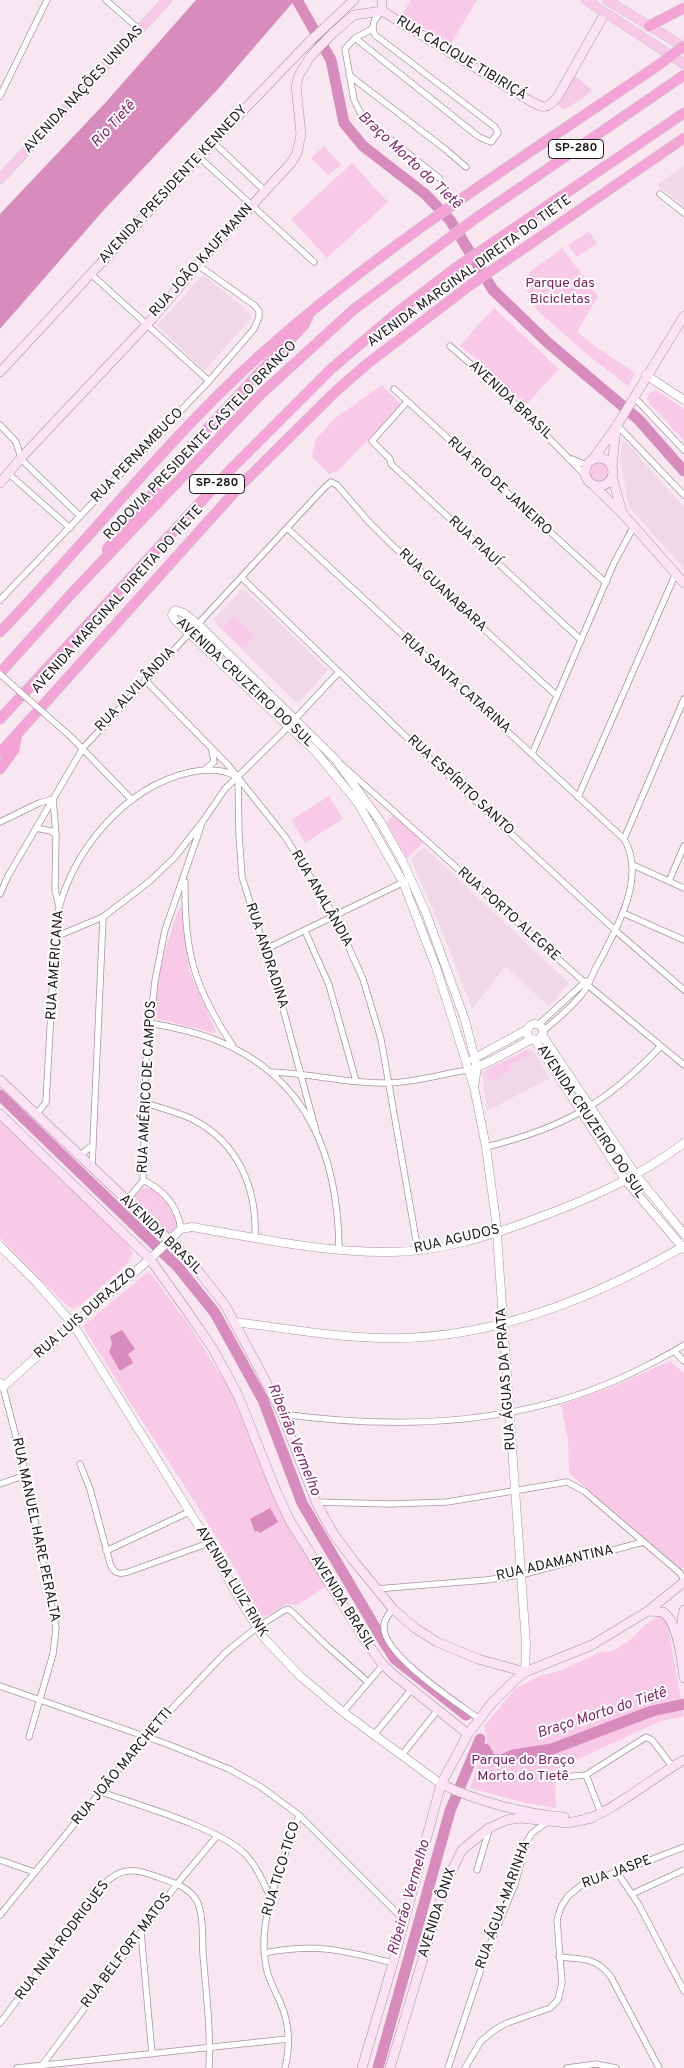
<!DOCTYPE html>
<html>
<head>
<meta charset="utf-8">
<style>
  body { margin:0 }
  canvas { display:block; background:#f8e7f1 }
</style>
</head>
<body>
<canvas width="684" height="2068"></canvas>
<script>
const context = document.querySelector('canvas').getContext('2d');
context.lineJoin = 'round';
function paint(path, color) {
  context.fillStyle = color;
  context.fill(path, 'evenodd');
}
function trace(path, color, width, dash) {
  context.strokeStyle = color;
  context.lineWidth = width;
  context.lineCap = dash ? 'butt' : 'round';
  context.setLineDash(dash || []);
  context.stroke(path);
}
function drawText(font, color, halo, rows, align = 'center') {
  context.font = font + ' Overpass,sans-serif';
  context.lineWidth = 4;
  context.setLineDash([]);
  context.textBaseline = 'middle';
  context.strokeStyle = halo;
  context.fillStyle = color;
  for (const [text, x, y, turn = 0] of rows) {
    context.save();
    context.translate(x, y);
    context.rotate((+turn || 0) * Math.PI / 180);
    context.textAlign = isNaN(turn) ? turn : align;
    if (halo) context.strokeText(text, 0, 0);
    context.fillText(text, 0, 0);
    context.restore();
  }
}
paint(new Path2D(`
  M 684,165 L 684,206 L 657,185 Z
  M 203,275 L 240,304 L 251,315 L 251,319 L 204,371 L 157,325 Z
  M 623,439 L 684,507 L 684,569 L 629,507 L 620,460 Z
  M 241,590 L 246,591 L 328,670 L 300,701 L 295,701 L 216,624 L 215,618 Z
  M 424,847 L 569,983 L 549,1007 L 506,966 L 472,1009 L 438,921 L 411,859 Z
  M 528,1049 L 533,1050 L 550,1078 L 487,1111 L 482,1072 Z`), '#f0d8e6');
paint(new Path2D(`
  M 411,0 L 477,0 L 450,45 L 402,15 Z
  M 573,75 C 581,79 584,85 592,90 L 589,94 L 564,110 L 559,106 L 557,100 Z
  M 324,146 L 341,165 L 328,175 L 311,158 Z
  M 352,163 L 388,202 L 327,258 L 291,219 Z
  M 589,231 L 597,243 L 577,257 L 568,245 Z
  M 562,248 L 598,296 L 577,332 L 596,347 L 635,373 L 628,386 L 584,352 L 537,310 L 524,284 L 530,272 Z
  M 494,308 L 559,369 L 526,405 L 460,345 Z
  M 382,385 L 401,405 L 338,471 L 329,474 L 312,457 L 315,440 L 334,419 Z
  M 656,390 L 684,409 L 684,441 L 650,404 L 647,398 L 650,393 Z
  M589 472a10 10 0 1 1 20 0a10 10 0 1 1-20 0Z
  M 234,616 L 255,636 L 243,649 L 222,629 Z
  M 204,636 L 285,714 L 285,715 L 202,638 Z
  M 329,796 L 343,819 L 305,843 L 291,820 Z
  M 394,815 L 401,818 L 423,843 L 407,858 L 386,822 Z
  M 182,906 L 189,970 L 216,1031 L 214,1033 L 154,1018 L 160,967 L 178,910 Z
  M 527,1050 L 529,1055 L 511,1064 L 512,1069 L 491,1082 L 486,1071 Z
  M 0,1119 L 125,1239 L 133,1253 L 128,1263 L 80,1306 L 72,1309 L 60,1299 L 0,1238 Z
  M 143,1188 L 151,1188 C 164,1198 173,1209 179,1224 L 171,1234 L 165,1233 L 136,1205 L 132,1198 Z
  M 149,1271 L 189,1325 L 234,1396 L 274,1497 L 285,1521 L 326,1586 L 298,1605 L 287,1604 L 262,1618 L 251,1602 L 240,1577 L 198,1507 L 122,1390 L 83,1326 Z
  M 670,1361 L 684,1373 L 684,1568 L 681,1570 L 569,1473 L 568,1440 L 561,1405 L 610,1388 Z
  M 658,1616 L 667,1621 L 684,1716 L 658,1722 L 555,1770 L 556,1808 L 525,1803 L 470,1788 L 487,1739 L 484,1726 L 515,1689 L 539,1676 L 562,1670 L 598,1653 L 613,1651 L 631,1639 L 646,1624 Z`), '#f9cae7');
paint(new Path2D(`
  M 196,0 L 295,0 L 218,89 L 102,212 L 0,329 L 0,214 L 106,102 Z
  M 122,1330 L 135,1349 L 128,1354 L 133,1363 L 120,1371 L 109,1352 L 112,1344 L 110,1336 Z
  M 270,1508 L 278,1522 L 260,1533 L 258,1531 L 255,1532 L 250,1519 Z`), '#d88bbd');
trace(new Path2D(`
  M 297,0 L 331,60 L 344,123 L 363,146 L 425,194 L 450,220 L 493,290 L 547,342 L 638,419 L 684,471
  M 0,1095 L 178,1267 L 215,1313 L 263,1400 L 302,1503 L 382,1639 L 395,1659 L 466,1715
  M 477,1750 L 485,1749 L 491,1760 L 502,1760 L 513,1755 L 552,1749 L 652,1711 L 684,1704
  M 378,2068 L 450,1811 L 480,1739`), '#d88bbd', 11);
const minor = new Path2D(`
  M 106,0 L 140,30
  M 372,29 L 355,38 L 345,49 L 354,100 L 360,112 L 368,122 L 439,178
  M 355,38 L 479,137 L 491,142 L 498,133 L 495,127 L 375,35 C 370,25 375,18 382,11
  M 349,75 L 445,149 L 466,167
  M 0,96 L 47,0
  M 213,142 L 265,191
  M 199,157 L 314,262
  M 660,194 L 684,213
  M 91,274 L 209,381
  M 450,346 L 507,396 L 584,474
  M 394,389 L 606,583
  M 634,397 L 684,450
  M 407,402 L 372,441 L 390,459 L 391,464 L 581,640
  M 0,425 L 16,442 L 21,458 L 26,464 L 80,516
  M 617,425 L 684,495
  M 572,459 L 586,465
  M 8,473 L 70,528
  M 287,528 L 624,839 C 647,877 616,930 598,964 C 592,974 589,986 582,994 C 571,1008 556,1020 543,1031
  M 242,578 L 400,731 L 616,931 L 684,990
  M 0,600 L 209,381 L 254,329 L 259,317 L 259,311 L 254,305 L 199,266
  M 145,680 L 228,765 L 286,838 L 335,917 L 363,979 L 381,1039 L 418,1251
  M 71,737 L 132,800
  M 532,754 L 614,563 L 634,526
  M 342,765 L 584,982 L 684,1065
  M 205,769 L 214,762 L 212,751
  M 238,778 L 239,835 L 242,877 L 278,990 L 316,1131
  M 578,797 L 676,573
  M 53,799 L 56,835 L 55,890 L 59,906
  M 0,822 L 39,803 L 53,799
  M 36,828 L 51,831 L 56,835
  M 624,839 L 684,699
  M 633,865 L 684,888
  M 669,881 L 684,846
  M 185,882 C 184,951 194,988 233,1046
  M 0,894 L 8,876 L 83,748 L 324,488 L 331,482 L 337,485 L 368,521 L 391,544 L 556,695
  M 623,913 L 684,940
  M 305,931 L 329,985 L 356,1081
  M 55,937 L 103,917 L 150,881 L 174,858 L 203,821 L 225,789 L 282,733 L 339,672
  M 264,950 L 406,881
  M 149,1023 C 172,1027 195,1032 216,1040 C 308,1077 338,1156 339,1249
  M 538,1025 L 586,981
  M 270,1072 C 309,1073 349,1084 389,1083 C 415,1082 442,1074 468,1070
  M 145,1103 C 161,1108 177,1112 192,1119 C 238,1142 257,1188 255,1237
  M 36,1115 L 46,1102 L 56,921 C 69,854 123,787 191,772 C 206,769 221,768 235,776
  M 486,1147 C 563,1128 606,1104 661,1046
  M 79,1156 L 93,1145
  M 92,1167 L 103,917
  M 143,1181 L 146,1063 L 155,981 L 165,930 L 201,826
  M 126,1201 L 143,1181 L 147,1182 C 165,1192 178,1208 181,1229
  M 674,1351 L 684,1361
  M 3,1387 L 26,1475 L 56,1628 L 53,1654 L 29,1737
  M 282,1414 C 405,1431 532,1425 644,1367 C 658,1360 671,1353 684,1345
  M 80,1464 L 90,1489 L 110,1563 C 113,1573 119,1575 128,1572 L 209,1543
  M 0,1484 L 26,1475
  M 316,1502 L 391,1504 L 447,1502 L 567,1482 L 584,1491 L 680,1573 L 684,1580
  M 106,1551 L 189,1512
  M 376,1589 L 486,1580 L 521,1575 L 643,1542
  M 393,1609 C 389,1614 384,1619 384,1626 C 381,1654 458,1703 479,1719
  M 0,1686 L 167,1744 L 229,1769 L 261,1787 L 299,1815 L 404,1920
  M 343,1712 L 383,1665
  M 373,1736 L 411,1690
  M 401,1756 L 437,1711
  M 586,1775 L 601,1813
  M 564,1777 L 586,1775 L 646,1737 L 652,1740 L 672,1766
  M 101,1792 C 138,1805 222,1829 246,1855 C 258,1868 264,1884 271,1899
  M 0,1860 L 34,1872
  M 477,1870 L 489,1830
  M 617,1872 L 639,1905 L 684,1991
  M 632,1894 L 684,1870
  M 0,1915 L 146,1736 L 225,1653 L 256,1628 L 283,1611 L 288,1609 L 292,1612 L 326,1645 L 368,1682
  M 141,1932 L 152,2054
  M 264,1953 C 316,1943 343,1950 393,1963
  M 559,1957 C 582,1959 596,1957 611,1977 L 659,2068
  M 0,2023 L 104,1884 C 119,1869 132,1868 152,1875 C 168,1881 188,1885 197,1901 C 204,1916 202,1938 203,1954 C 206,1992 211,2030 209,2068
  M 17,2068 L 288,2039
  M 40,2068 L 177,1884 L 217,1836
  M 285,2068 C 290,2047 290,2025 281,2004 C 276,1992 268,1980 266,1966 C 256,1918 284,1860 299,1815
  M 448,2068 L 486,1954 L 515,1884 L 527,1841 L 532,1833 L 547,1822
  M 465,2068 L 481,2041 L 496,2029 L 507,2023 L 550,2008 L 558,2000 L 562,1983 L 557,1920 L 561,1907 L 568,1896 L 584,1883 L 635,1866 L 684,1847
  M 567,2068 L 596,2064 L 616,2068`);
const tertiary = new Path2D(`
  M 646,375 L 684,400
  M527 1032a8 8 0 1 1 16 0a8 8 0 1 1-16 0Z
  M 542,1035 L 636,1175 L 684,1234
  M 535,1040 L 626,1181 L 684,1249
  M 473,1059 L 528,1029
  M 474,1068 L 491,1061 L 532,1039
  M 474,1087 L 477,1067 L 465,1020 L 426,913 L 402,860 L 380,821 L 336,760 L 199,625 L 184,613 L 175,610 L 172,615 L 176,621 L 315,751 L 358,803 L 403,882 L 436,967 L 474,1087 L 486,1147 L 496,1221 L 526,1644 L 525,1672
  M 0,1246 L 37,1283 L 73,1324 L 209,1543 L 237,1595 L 263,1637 L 300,1676 L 343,1712 L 441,1784
  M 235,1322 C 284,1328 333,1337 382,1338 C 489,1341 593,1299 684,1246
  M 0,1383 L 3,1387 L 73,1324 L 150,1259 L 181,1229 L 192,1227 C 256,1238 321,1252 385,1252 C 439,1253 493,1235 543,1216 C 594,1197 640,1176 684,1143`);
const secondary = new Path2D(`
  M 382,11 L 382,0
  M 0,372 L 213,142 L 309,42 L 354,0
  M585 472a14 14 0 1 1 28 0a14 14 0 1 1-28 0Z
  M 593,459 L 616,427 L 684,316
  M 612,467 L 616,427
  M 612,476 L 622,512
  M 0,483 L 21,458 L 152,319 L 206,255 L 291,163 L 297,153 L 301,134 L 296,86 L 299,75 L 310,57 L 333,33 L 354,15 L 382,11 L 527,99 C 542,108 547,111 558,96 L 605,13
  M 593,485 L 622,513 L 684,583
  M 0,1080 L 188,1258 L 225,1305 L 263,1376 L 282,1414 L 316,1502 L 333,1533 L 353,1560 L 393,1609 L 415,1628 L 437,1642 L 478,1659 L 525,1672
  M 0,1114 L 150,1259 L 187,1311 L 213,1349 L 238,1395 L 276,1491 L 290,1521 L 367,1643 L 383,1665 L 394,1675 L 468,1734
  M 648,1611 L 663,1612 C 678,1622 682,1661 684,1678
  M 681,1645 L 682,1620 L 684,1610
  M 441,1784 C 476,1801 525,1814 564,1817
  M 587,1818 C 603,1818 664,1770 684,1760
  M 362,2068 L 393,1963 L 441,1784 L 468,1734 L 491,1704 L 514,1681 L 525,1672 L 592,1645 L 648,1611 L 684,1582
  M 390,2068 L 446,1882 L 462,1850 L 489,1828 L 507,1820 L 520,1818 L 568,1823 L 592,1818`);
const primary = new Path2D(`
  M 586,0 L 684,64
  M 607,0 L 684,47
  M 0,179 L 167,0`);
const motorway = new Path2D(`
  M 649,26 L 684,8
  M 107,549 L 194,443 L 304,325 L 308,317
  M 0,632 C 90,539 171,434 267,349 C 387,243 525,156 657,66
  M 0,673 L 73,592 L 261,394 L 353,310 L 476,218 L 684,75
  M 0,719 L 232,468 L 331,369 L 399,311 L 454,269 L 684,113
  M 0,753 L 240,486 L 336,391 L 367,364 L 469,286 L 684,138
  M 0,769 L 14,750 L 17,735`);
trace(minor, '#a4959e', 7);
trace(tertiary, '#a4959e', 9);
trace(secondary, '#a4959e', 10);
trace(primary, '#cecccd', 10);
trace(motorway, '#cecccd', 11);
trace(minor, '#fff', 5.5);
trace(tertiary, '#fff', 8);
trace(secondary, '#fce3f3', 9);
trace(primary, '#f8c8e7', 9);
trace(motorway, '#f4a3d7', 10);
const minorBridge = new Path2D(`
  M 0,674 L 71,737`);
const motorwayBridge = new Path2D(`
  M 657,66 L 684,46`);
trace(minorBridge, '#a4959e', 7, []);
trace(motorwayBridge, '#cecccd', 11, []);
trace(minorBridge, '#fff', 5.5);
trace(motorwayBridge, '#f4a3d7', 10);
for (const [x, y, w] of [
  [576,149,55],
  [217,484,55]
]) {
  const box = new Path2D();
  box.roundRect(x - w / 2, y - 9.5, w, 19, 4);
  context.fillStyle = '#fff';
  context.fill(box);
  trace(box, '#1e181c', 1);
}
drawText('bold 12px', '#1e181c', null, [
  ["SP-280",576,149],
  ["SP-280",217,484]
]);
drawText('14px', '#1e181c', '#fff', [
  ["RUA CACIQUE TIBIRIÇÁ",461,59,31],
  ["AVENIDA NAÇÕES UNIDAS",84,90,-47],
  ["AVENIDA PRESIDENTE KENNEDY",174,185,-47],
  ["RUA JOÃO KAUFMANN",202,261,-48],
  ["AVENIDA MARGINAL DIREITA DO TIETE",470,272,-36],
  ["AVENIDA BRASIL",510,401,43],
  ["RODOVIA PRESIDENTE CASTELO BRANCO",201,441,-46],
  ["RUA PERNAMBUCO",138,456,-46],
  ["RUA RIO DE JANEIRO",499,487,43],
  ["RUA PIAUÍ",474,542,43],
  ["RUA GUANABARA",442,591,43],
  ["AVENIDA MARGINAL DIREITA DO TIETE",118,600,-48],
  ["AVENIDA CRUZEIRO DO SUL",244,683,43],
  ["RUA SANTA CATARINA",455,684,42],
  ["RUA ALVILÂNDIA",136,690,-47],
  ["RUA ESPÍRITO SANTO",460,786,43],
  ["RUA ANALÂNDIA",321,899,60],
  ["RUA PORTO ALEGRE",508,915,42],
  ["RUA ANDRADINA",266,956,72],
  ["RUA AMERICANA",56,965,-86],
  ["RUA AMÉRICO DE CAMPOS",148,1087,-87],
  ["AVENIDA CRUZEIRO DO SUL",590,1122,56],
  ["AVENIDA BRASIL",160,1235,44],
  ["RUA AGUDOS",457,1240,-13],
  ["RUA LUIS DURAZZO",86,1314,-41],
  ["RUA ÁGUAS DA PRATA",507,1379,-94],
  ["RUA MANUEL HARE PERALTA",35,1530,78],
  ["RUA ADAMANTINA",555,1564,-13],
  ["AVENIDA LUIZ RINK",231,1582,59],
  ["AVENIDA BRASIL",342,1603,58],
  ["RUA JOÃO MARCHETTI",123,1767,-50],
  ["RUA TICO-TICO",282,1869,-73],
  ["RUA JASPE",617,1873,-20],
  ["RUA ÁGUA-MARINHA",504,1905,-70],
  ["AVENIDA ÔNIX",438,1913,-72],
  ["RUA NINA RODRIGUES",63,1941,-53],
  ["RUA BELFORT MATOS",127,1951,-53]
]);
drawText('14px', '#7c2263', '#fff', [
  ["Parque das",560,284],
  ["Bicicletas",560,300],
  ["Parque do Braço",523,1761],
  ["Morto do Tietê",523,1777]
]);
drawText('italic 15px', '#852b6b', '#fff', [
  ["Rio Tietê",114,125,-47],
  ["Braço Morto do Tietê",409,161,43],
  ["Ribeirão Vermelho",293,1440,68],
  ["Braço Morto do Tietê",602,1714,-18],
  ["Ribeirão Vermelho",410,1898,-74]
]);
</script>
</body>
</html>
